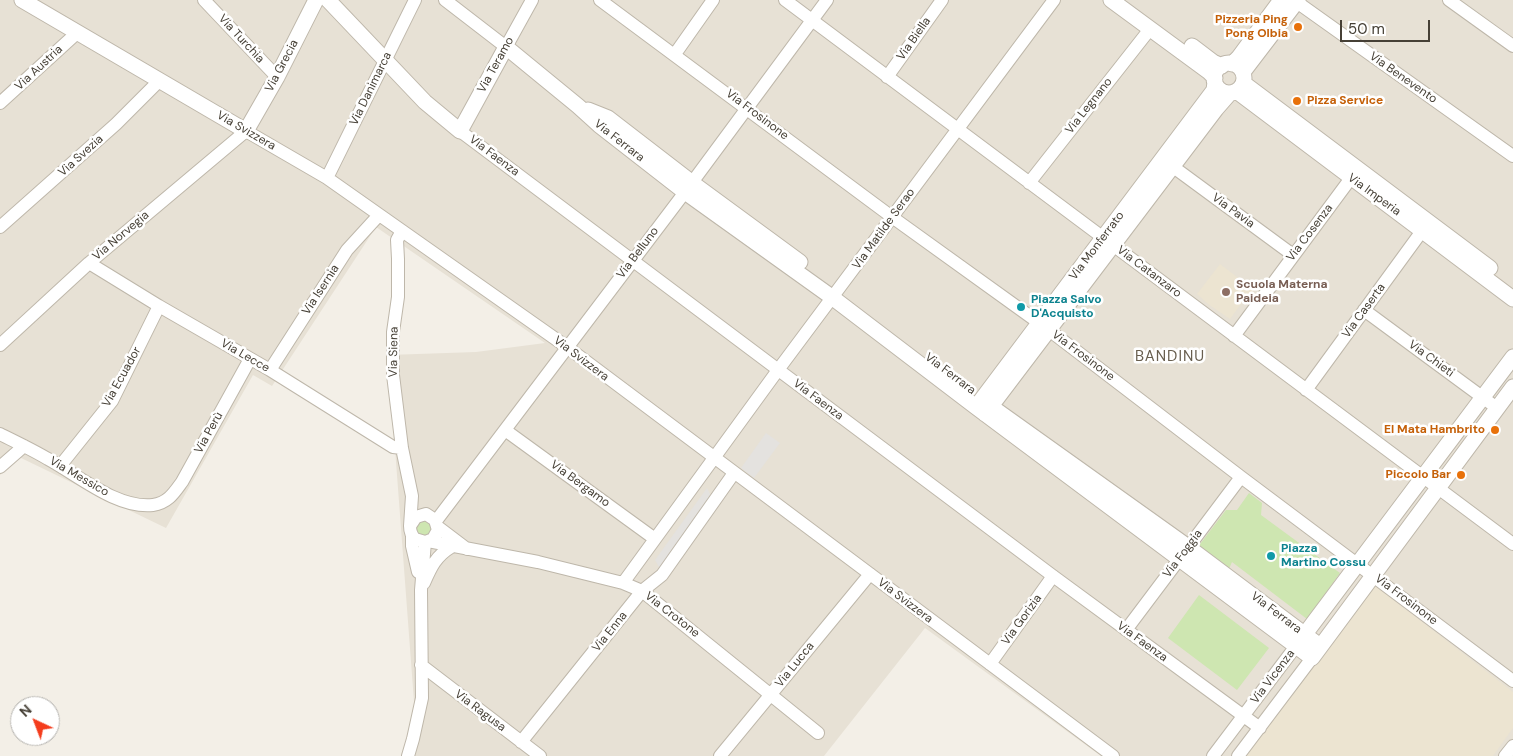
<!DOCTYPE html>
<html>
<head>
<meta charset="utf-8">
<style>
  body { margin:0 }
  #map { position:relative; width:1513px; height:756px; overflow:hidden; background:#f3efe7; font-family:"DM Sans",sans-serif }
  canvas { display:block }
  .north { position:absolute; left:10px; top:696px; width:50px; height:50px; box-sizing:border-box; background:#fff; border:1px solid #b5b3af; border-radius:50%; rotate:317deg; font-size:14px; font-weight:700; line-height:20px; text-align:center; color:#464036 }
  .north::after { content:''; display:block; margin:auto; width:18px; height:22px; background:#f43d1d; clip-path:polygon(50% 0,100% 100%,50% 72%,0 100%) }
  .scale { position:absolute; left:1340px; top:20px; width:90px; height:22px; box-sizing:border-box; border:2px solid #464036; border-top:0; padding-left:6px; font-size:15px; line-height:18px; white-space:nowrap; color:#464036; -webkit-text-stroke:4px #fff; paint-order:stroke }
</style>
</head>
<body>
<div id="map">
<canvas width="1513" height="756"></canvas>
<div class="north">N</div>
<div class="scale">50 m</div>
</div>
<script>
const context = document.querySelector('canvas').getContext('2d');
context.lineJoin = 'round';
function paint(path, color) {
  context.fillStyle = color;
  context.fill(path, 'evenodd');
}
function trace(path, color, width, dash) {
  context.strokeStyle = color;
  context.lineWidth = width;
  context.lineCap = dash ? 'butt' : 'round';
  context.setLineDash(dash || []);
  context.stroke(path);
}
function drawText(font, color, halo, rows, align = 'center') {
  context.font = font + ' "DM Sans",sans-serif';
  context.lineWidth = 5;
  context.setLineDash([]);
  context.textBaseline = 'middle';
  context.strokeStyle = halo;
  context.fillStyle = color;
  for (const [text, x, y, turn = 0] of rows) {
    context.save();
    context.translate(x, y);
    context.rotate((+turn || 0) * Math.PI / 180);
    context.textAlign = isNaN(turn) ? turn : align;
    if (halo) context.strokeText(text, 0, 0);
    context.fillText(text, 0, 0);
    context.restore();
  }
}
paint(new Path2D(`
  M 0,0 L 1513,0 L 1513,756 L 1101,756 L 925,628 L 824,756 L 401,756 L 415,715 L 388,355 L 476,352 L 545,343 L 376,227 L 272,386 L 253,375 L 166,528 L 19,457 L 0,475 Z`), '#e7e1d5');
paint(new Path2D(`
  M 1220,264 L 1254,290 L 1249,297 L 1247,296 L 1230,319 L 1208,304 L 1197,294 Z
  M 1373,584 L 1513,692 L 1513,728 L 1493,756 L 1244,756 Z`), '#ece4d1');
paint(new Path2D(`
  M 1249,493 L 1262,503 L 1261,515 L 1340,573 L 1307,619 L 1232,562 L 1228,571 L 1197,548 L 1226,510 L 1237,510 Z
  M 425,518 L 434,528 L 425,538 L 415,531 L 415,525 Z
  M 1199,595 L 1269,648 L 1237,690 L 1168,638 Z`), '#cee6b1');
paint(new Path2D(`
  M 766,433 L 780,443 L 754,478 L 741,468 Z
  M 707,488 L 712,498 L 660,569 L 655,560 Z`), '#e4e2df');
const minor = new Path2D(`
  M 204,0 L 277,77
  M 445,0 L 506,47 L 532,0
  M 600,0 L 892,217 L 1049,330 L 1241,477 L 1513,681
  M 785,0 L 1513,544
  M 1294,0 L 1513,156
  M 1449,0 L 1513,46
  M 675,54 L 713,0
  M 887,77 L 942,0
  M 0,103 L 78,32
  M 460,131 L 1053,576 L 1260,728
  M 1172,166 L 1293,255
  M 327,178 L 415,0
  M 1029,183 L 1150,29
  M 0,227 L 116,124 L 159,81
  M 402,231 L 397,240 L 398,259 L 398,297 L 393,332 L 393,375 L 402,448 L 412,496 L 410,526 C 410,531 411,535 415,539 L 425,542 L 433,539 L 438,530 L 435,520 L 426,514 L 416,517 L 410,526
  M 89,263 L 159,306 L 270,370 L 393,447 L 402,448
  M 1364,310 L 1497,408
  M 1234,336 L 1351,178
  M 0,345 L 89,263 L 246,131 L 327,178 L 567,347 L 1113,756
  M 270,370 L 347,250 L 379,215
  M 1306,390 L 1422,231
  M 505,430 L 655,539
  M 0,434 C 16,442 33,450 48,459 C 78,475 117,509 153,505 C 168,503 174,493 182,482 L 250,359
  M 60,466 L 112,401 L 159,306
  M 0,467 L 24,446
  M 436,521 L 685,192 L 827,0
  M 438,527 L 467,549
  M 412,536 L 412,546 L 418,572
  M 428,541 L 538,562 L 623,583 L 642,591 L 818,733
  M 424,583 C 431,567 436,556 451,547
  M 623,583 L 778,370 L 1054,0
  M 1126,630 L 1241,477
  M 990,664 L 1053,576
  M 421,665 L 540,756
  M 521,742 L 642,591 L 662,575 L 734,473
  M 408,756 L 413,739 L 422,698 L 421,590 L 425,542
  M 720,756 L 870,574
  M 1213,756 L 1296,646
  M 1238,756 L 1312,658
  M 1505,756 L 1513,746`);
const tertiary = new Path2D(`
  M 22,0 L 246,131 L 277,77 L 316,0
  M 328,0 L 425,102 L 460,131 L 506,47 L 578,106 L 599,125 L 685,192 L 833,298 L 976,407 L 1312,658 L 1513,387
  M 1111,0 L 1209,72 L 1215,78
  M 1192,46 L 1213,62 L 1222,66
  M1214 78a15 15 0 1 1 30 0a15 15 0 1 1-30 0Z
  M 1232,64 L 1239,57 L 1281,0
  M 1243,72 L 1298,0
  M 1244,82 L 1246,85 L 1490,268
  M 1234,92 L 1239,93 L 1513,299
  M 588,110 L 608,118 L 691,182 L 800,262
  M 976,407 L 1214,90 L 1215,82
  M 996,410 L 1188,547 L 1320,646
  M 985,414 L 1216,109 L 1230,93
  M 1299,642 L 1513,357`);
trace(minor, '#beb7aa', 14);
trace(tertiary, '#beb7aa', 17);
trace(minor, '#fff', 12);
trace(tertiary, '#fff', 15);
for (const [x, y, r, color] of [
  [1298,27,5,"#e8710a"],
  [1297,101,5,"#e8710a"],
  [1226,292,5,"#8d6e63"],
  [1021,307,5,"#0f9aa8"],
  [1495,430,5,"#e8710a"],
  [1461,475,5,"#e8710a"],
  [1271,556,5,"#0f9aa8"]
]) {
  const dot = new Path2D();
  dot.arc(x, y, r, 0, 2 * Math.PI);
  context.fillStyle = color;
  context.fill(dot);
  trace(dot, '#fff', 2);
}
drawText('bold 12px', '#c56008', '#fff', [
  ["Pizzeria Ping",1288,20],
  ["Pong Olbia",1288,34],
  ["Pizza Service",1307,101,"left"],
  ["El Mata Hambrito",1485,430],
  ["Piccolo Bar",1451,475]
], 'right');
drawText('12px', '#464036', '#fff', [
  ["Via Turchia",241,39,47],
  ["Via Biella",914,39,-55],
  ["Via Teramo",496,65,-61],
  ["Via Grecia",282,66,-62],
  ["Via Austria",39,68,-43],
  ["Via Benevento",1403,78,35],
  ["Via Danimarca",371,89,-64],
  ["Via Legnano",1089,106,-52],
  ["Via Frosinone",757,115,37],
  ["Via Svizzera",246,131,30],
  ["Via Ferrara",619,141,38],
  ["Via Svezia",81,156,-42],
  ["Via Faenza",494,156,37],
  ["Via Imperia",1374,195,36],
  ["Via Pavia",1233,211,36],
  ["Via Matilde Serao",884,229,-54],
  ["Via Cosenza",1310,233,-53],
  ["Via Norvegia",121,236,-40],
  ["Via Monferrato",1097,246,-53],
  ["Via Belluno",638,253,-53],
  ["Via Catanzaro",1149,272,37],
  ["Via Isernia",321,290,-57],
  ["Via Caserta",1364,311,-54],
  ["Via Siena",394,352,-89],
  ["Via Lecce",245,356,30],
  ["Via Frosinone",1083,356,37],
  ["Via Svizzera",581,359,37],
  ["Via Chieti",1431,359,36],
  ["Via Ferrara",950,374,37],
  ["Via Ecuador",122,377,-61],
  ["Via Faenza",818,400,37],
  ["Via Perù",209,433,-61],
  ["Via Messico",79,477,30],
  ["Via Bergamo",580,484,36],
  ["Via Foggia",1183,554,-53],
  ["Via Frosinone",1406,600,37],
  ["Via Svizzera",905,601,37],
  ["Via Ferrara",1276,613,37],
  ["Via Crotone",672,615,38],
  ["Via Gorizia",1022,620,-54],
  ["Via Enna",610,632,-51],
  ["Via Faenza",1142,642,36],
  ["Via Lucca",795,665,-51],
  ["Via Vicenza",1273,677,-53],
  ["Via Ragusa",480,711,37]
]);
drawText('bold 12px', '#785e54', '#fff', [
  ["Scuola Materna",1236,285],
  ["Paideia",1236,299]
], 'left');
drawText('bold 12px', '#0d838f', '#fff', [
  ["Piazza Salvo",1031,300],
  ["D'Acquisto",1031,314],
  ["Piazza",1281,549],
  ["Martino Cossu",1281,563]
], 'left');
context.letterSpacing = '1px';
drawText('15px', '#685e4e', '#fff', [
  ["BANDINU",1170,357]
]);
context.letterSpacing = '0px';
</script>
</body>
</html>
